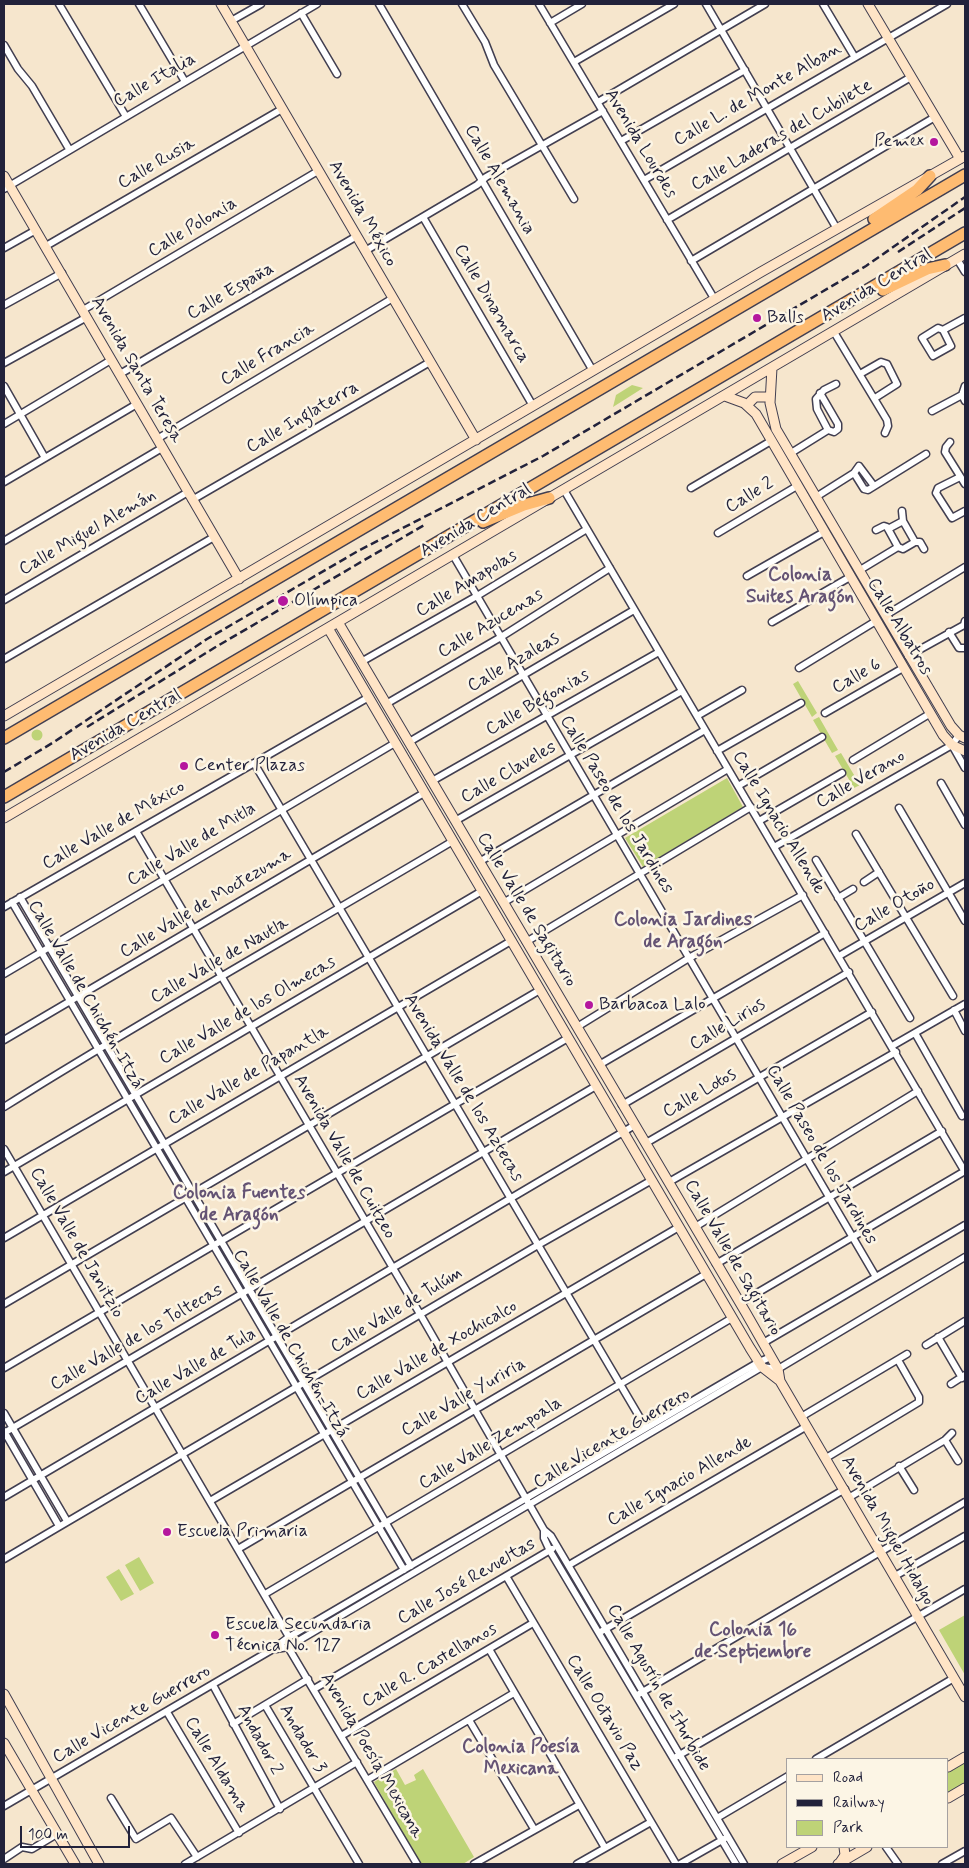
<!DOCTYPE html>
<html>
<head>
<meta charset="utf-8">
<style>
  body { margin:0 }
  #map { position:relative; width:969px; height:1868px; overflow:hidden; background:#f6e6cd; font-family:Mynerve,sans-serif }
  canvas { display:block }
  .frame { position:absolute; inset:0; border:5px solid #22223b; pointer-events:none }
  .legend { position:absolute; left:786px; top:1758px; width:162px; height:90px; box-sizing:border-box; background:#fcf5e5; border:1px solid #a5a1a1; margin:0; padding:6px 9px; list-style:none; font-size:15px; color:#22223b }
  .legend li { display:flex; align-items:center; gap:10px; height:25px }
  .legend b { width:25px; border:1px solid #a5a1a1 }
  .scale { position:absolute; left:20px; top:1826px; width:110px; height:22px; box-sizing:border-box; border:2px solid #22223b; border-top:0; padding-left:6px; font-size:15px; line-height:18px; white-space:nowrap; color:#22223b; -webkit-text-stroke:4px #fcf5e5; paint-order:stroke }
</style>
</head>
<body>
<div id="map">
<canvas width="969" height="1868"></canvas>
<div class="frame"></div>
<ul class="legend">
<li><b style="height:6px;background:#ffe4c6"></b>Road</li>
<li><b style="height:6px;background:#22223b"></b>Railway</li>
<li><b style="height:14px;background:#bed377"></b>Park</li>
</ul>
<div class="scale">100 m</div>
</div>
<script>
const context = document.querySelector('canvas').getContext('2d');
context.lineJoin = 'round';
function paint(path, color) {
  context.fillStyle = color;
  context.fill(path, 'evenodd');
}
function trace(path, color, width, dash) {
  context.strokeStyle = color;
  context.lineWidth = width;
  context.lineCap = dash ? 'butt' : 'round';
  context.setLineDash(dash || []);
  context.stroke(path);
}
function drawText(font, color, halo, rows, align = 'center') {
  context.font = font + ' Mynerve,sans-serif';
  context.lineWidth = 5;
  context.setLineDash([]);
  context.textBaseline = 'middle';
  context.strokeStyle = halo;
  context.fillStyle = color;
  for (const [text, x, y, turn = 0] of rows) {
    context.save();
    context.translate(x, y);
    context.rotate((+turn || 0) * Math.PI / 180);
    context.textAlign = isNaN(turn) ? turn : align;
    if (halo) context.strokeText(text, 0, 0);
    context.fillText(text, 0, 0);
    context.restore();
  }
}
paint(new Path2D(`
  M 632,385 L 643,388 L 613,407 L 616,395 Z
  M 798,681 L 817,713 L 812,717 L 793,684 Z
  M 819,717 L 838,750 L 832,753 L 813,720 Z
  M31.5 735a5.5 5.5 0 1 1 11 0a5.5 5.5 0 1 1-11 0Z
  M 841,753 L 860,785 L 854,788 L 835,756 Z
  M 727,778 L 743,807 L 643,867 L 625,838 Z
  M 139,1557 L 154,1583 L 140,1591 L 125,1565 Z
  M 119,1569 L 134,1594 L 121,1601 L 106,1577 Z
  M 965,1615 L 965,1675 L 939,1630 Z
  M 965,1760 L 965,1783 L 948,1793 L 948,1771 Z
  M 396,1769 L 405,1785 L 416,1780 L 414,1775 L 423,1769 L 474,1857 L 463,1864 L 420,1864 L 374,1782 Z`), '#bed377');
const street = new Path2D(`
  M 59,4 L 125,115
  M 139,4 L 184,80
  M 379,4 L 593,371
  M 462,4 L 485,42 L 494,65 L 574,199
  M 539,4 L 715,300
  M 706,4 L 837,229
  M 823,4 L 854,56
  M 301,13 L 337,74
  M 231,21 L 261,4
  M 550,23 L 582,4
  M 4,45 L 18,69 L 32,86 L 69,149
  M 574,62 L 674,4
  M 598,102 L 765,4
  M 621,141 L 745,70
  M 644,180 L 947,4
  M 4,189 L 317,4
  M 423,217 L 533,406
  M 667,220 L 911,77
  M 46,246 L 282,109
  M 4,248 L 36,230
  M 365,251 L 477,185 L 486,177 L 603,111
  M 957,259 L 965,272
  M 691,261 L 935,117
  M 4,305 L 62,273
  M 83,310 L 318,171
  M 943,330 L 951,346 L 933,356 L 922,338 L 938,328 L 943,330 L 965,318
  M 834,332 L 887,420 L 888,426 L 885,433
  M 4,363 L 87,317
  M 120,374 L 357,236
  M 860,374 L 881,362 L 887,364 L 897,384 L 875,398
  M 4,386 L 45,458
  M 965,386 L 962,395 L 965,401
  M 932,411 L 962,395
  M 4,424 L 111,360
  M 828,430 L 817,409 L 816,399 L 824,390 L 836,384
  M 157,439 L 393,298
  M 950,442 L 946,447 L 945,452 L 965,484
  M 791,453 L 828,430 L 834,432 L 838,429 L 838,424 L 820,393
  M 854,473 L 864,489 L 868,490 L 926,454
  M 960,477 L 938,488 L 936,493 L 952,518 L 965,511
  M 4,482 L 137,404
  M 691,488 L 771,441
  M 564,490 L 965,1172
  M 816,497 L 854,473 L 859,466 L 874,486
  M 192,500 L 430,362
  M 902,511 L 903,521
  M 903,521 L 915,542 L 920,542 L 924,549
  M 888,529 L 903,521
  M 876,530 L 884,526 L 887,527 L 898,547
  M 718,533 L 797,486
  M 4,541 L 162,448
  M 453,555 L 876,1277
  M 860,570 L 898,547 L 903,549 L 915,542
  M 747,576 L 824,532
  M 4,600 L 188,492
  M 886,615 L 965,567
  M 772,622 L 850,577
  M 949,632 L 959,648 L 965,648
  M 908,656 L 964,625 L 965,621
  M 4,659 L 214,537
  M 361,662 L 477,596 L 587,529
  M 799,668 L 876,621
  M 386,704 L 501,637 L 610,568
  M 825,713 L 903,668
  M 697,716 L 742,690
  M 409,742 L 634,610
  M 952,745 L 965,768
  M 717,751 L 801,703
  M 853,760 L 931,713
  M 254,763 L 646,1428
  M 432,781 L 659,652
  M 941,783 L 965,825
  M 738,786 L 822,737
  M 899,808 L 965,921
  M 455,821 L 682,691
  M 759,821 L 842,773
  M 136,831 L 420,1314 L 544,1530 L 551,1536 L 744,1864
  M 856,834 L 953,996
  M 774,847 L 952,745 L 959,735
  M 816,860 L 910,1018
  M 479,862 L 705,730
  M 864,882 L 879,872
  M 20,897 L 411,1566
  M 838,898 L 853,889
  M 12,902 L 404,1570
  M 503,903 L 728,769
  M 4,907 L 369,697
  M 526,942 L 751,807
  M 839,956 L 965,883
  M 4,974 L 395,743
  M 954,1010 L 965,1031
  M 577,1027 L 689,958 L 803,895
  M 915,1033 L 962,1116
  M 4,1040 L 424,793
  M 892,1046 L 965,1004
  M 599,1065 L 825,933
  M 622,1105 L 849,972
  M 4,1107 C 151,1015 303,930 453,841
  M 646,1143 L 872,1012
  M 4,1149 L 289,1637
  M 4,1172 L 482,891
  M 669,1182 L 896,1052
  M 695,1227 L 918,1091
  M 4,1238 L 511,941
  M 716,1264 L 942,1131
  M 740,1303 L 965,1171
  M 4,1304 L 540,990
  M 938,1337 L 962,1378
  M 763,1343 L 965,1225
  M 926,1345 L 965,1321
  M 4,1368 L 568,1038
  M 951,1384 L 965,1375
  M 4,1413 L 67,1521
  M 801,1417 L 907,1354
  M 4,1431 L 59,1526
  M 4,1433 L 596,1086
  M 945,1440 L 958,1461
  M 826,1458 L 919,1402 L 919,1397 L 898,1360
  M 899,1466 L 914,1490
  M 4,1497 L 635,1125
  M 850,1497 L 945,1440 L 952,1433
  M 210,1501 L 679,1227
  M 544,1530 L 544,1538 L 550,1551 L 736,1864
  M 238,1549 L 706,1274
  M 4,1559 L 538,1245 L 652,1180
  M 569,1565 L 807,1426
  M 506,1576 L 676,1864
  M 895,1576 L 965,1536
  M 265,1594 L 732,1318
  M 602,1631 L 845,1489
  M 288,1643 L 288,1647 L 417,1864
  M 276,1649 L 288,1647 L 762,1367 L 778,1369 L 965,1257
  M 489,1649 L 605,1848
  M 213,1685 L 280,1809
  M 314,1689 L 552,1549
  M 639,1694 L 965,1502
  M 265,1705 L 359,1864
  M 167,1712 L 239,1833
  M 469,1720 L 534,1829
  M 233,1724 L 308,1679
  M 341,1736 L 533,1623
  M 676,1757 L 965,1589
  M 816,1759 L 954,1678
  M 367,1780 L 514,1693
  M 111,1798 L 136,1839 L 171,1818 L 197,1857
  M 4,1806 L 273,1649 L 289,1637 L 759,1362 L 771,1357
  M 717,1818 L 788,1776
  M 886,1847 L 898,1864
  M 4,1859 L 22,1847 L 32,1849 L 57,1834
  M 185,1864 L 357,1762
  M 474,1864 L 579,1805
  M 577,1864 L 651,1822
  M 680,1864 L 724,1839
  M 942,1864 L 965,1851`);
const secondary = new Path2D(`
  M 221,4 L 476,440
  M 868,4 L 960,159
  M 4,176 L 239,579
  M 772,368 L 770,403 L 776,429 L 951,726 L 959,735 L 965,738
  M 725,396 L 744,403 L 756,414 L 943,735 L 952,745 L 965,751
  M 747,405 L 755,397 L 770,397
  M 338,622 L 746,1313 L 778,1369 L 780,1381
  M 328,628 L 750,1348 L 762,1367 L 780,1381 L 965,1697
  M 4,716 L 761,272 L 965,156
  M 4,818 L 965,254
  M 4,1694 L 99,1864
  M 4,1743 L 75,1864
  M 948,1767 L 965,1757
  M 948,1798 L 965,1788
  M 782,1864 L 812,1847
  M 838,1864 L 867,1847
  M 839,1864 L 845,1855 L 844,1847`);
const highway = new Path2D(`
  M 874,219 L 917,190 L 930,176
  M 883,290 L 927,269 L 945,265
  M 483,522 L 524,505 L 549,498
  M 4,738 L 965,175
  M 4,797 L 965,233`);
trace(street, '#423f51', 9);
trace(secondary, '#423f51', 11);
trace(highway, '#423f51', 14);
trace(street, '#fff', 6);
trace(secondary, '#ffe4c6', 9);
trace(highway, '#febb71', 11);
trace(new Path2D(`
  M 898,252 L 965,208
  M 87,727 L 214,648 L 426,524
  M 4,772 L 54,742 L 207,639 L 358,551 L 543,456 L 866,266 L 965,197`), '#22223b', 2.5, [8, 4]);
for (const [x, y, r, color] of [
  [934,142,5,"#b5179e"],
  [757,318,5,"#b5179e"],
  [283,601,6,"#b5179e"],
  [184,766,5,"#b5179e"],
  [589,1005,5,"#b5179e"],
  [167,1532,5,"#b5179e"],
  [215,1635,5,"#b5179e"]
]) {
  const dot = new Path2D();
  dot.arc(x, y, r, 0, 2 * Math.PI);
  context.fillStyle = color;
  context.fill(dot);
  trace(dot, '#fcf5e5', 2);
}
drawText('18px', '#22223b', '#fcf5e5', [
  ["Calle Italia",155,81,-30],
  ["Calle L. de Monte Alban",758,95,-30],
  ["Calle Laderas del Cubilete",782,136,-30],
  ["Avenida Lourdes",640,144,59],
  ["Calle Rusia",157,164,-30],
  ["Calle Alemania",499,180,60],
  ["Avenida México",362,214,60],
  ["Calle Polonia",193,228,-31],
  ["Avenida Central",877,286,-31],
  ["Calle España",231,292,-30],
  ["Calle Dinamarca",491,304,60],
  ["Calle Francia",268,355,-31],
  ["Avenida Santa Teresa",136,370,60],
  ["Calle Inglaterra",303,418,-30],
  ["Calle 2",750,496,-31],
  ["Avenida Central",476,521,-31],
  ["Calle Miguel Alemán",88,533,-30],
  ["Calle Amapolas",467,584,-31],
  ["Calle Azucenas",491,624,-31],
  ["Calle Albatros",899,627,59],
  ["Calle Azaleas",514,663,-30],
  ["Calle 6",857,677,-30],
  ["Calle Begonias",538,703,-30],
  ["Avenida Central",126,726,-30],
  ["Calle Claveles",509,773,-30],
  ["Calle Verano",861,780,-30],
  ["Calle Paseo de los Jardines",616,805,59],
  ["Calle Ignacio Allende",778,823,59],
  ["Calle Valle de México",114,826,-30],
  ["Calle Valle de Mitla",192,845,-31],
  ["Calle Valle de Moctezuma",206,904,-31],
  ["Calle Otoño",895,906,-30],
  ["Calle Valle de Sagitario",526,910,59],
  ["Calle Valle de Nautla",220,961,-30],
  ["Calle Valle de Chichén-Itzá",85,995,60],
  ["Calle Valle de los Olmecas",248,1011,-30],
  ["Calle Lirios",728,1025,-31],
  ["Calle Valle de Papantla",249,1076,-30],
  ["Avenida Valle de los Aztecas",463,1088,59],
  ["Calle Lotos",700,1094,-30],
  ["Calle Paseo de los Jardines",821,1155,60],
  ["Avenida Valle de Cuitzeo",344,1157,60],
  ["Calle Valle de Janitzio",76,1243,60],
  ["Calle Valle de Sagitario",732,1258,60],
  ["Calle Valle de Tulúm",397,1311,-31],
  ["Calle Valle de los Toltecas",137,1338,-30],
  ["Calle Valle de Chichén-Itzá",290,1344,60],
  ["Calle Valle de Xochicalco",437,1351,-30],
  ["Calle Valle de Tula",196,1367,-30],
  ["Calle Valle Yuriria",464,1398,-30],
  ["Calle Vicente Guerrero",612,1439,-31],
  ["Calle Valle Zempoala",491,1444,-31],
  ["Calle Ignacio Allende",680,1482,-30],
  ["Avenida Miguel Hidalgo",887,1531,60],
  ["Calle José Revueltas",467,1582,-30],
  ["Calle R. Castellanos",430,1666,-30],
  ["Calle Agustín de Iturbide",658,1688,60],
  ["Calle Octavio Paz",604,1713,59],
  ["Calle Vicente Guerrero",132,1715,-30],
  ["Andador 3",302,1739,60],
  ["Andador 2",259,1740,62],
  ["Avenida Poesía Mexicana",371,1756,60],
  ["Calle Aldama",216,1765,59]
]);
drawText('18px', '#22223b', '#fcf5e5', [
  ["Pemex",924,142,"right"],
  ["Balls",767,318],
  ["Olímpica",294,601],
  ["Center Plazas",194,766],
  ["Barbacoa Lalo",599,1005],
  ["Escuela Primaria",177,1532],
  ["Escuela Secundaria",225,1625],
  ["Técnica No. 127",225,1646]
], 'left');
drawText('bold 19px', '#645374', '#fcf5e5', [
  ["Colonia",800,576],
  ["Suites Aragón",800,598],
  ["Colonia Jardines",683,921],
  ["de Aragón",683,943],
  ["Colonia Fuentes",239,1194],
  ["de Aragón",239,1216],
  ["Colonia 16",753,1631],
  ["de Septiembre",753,1653],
  ["Colonia Poesía",521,1748],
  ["Mexicana",521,1770]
]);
</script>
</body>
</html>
